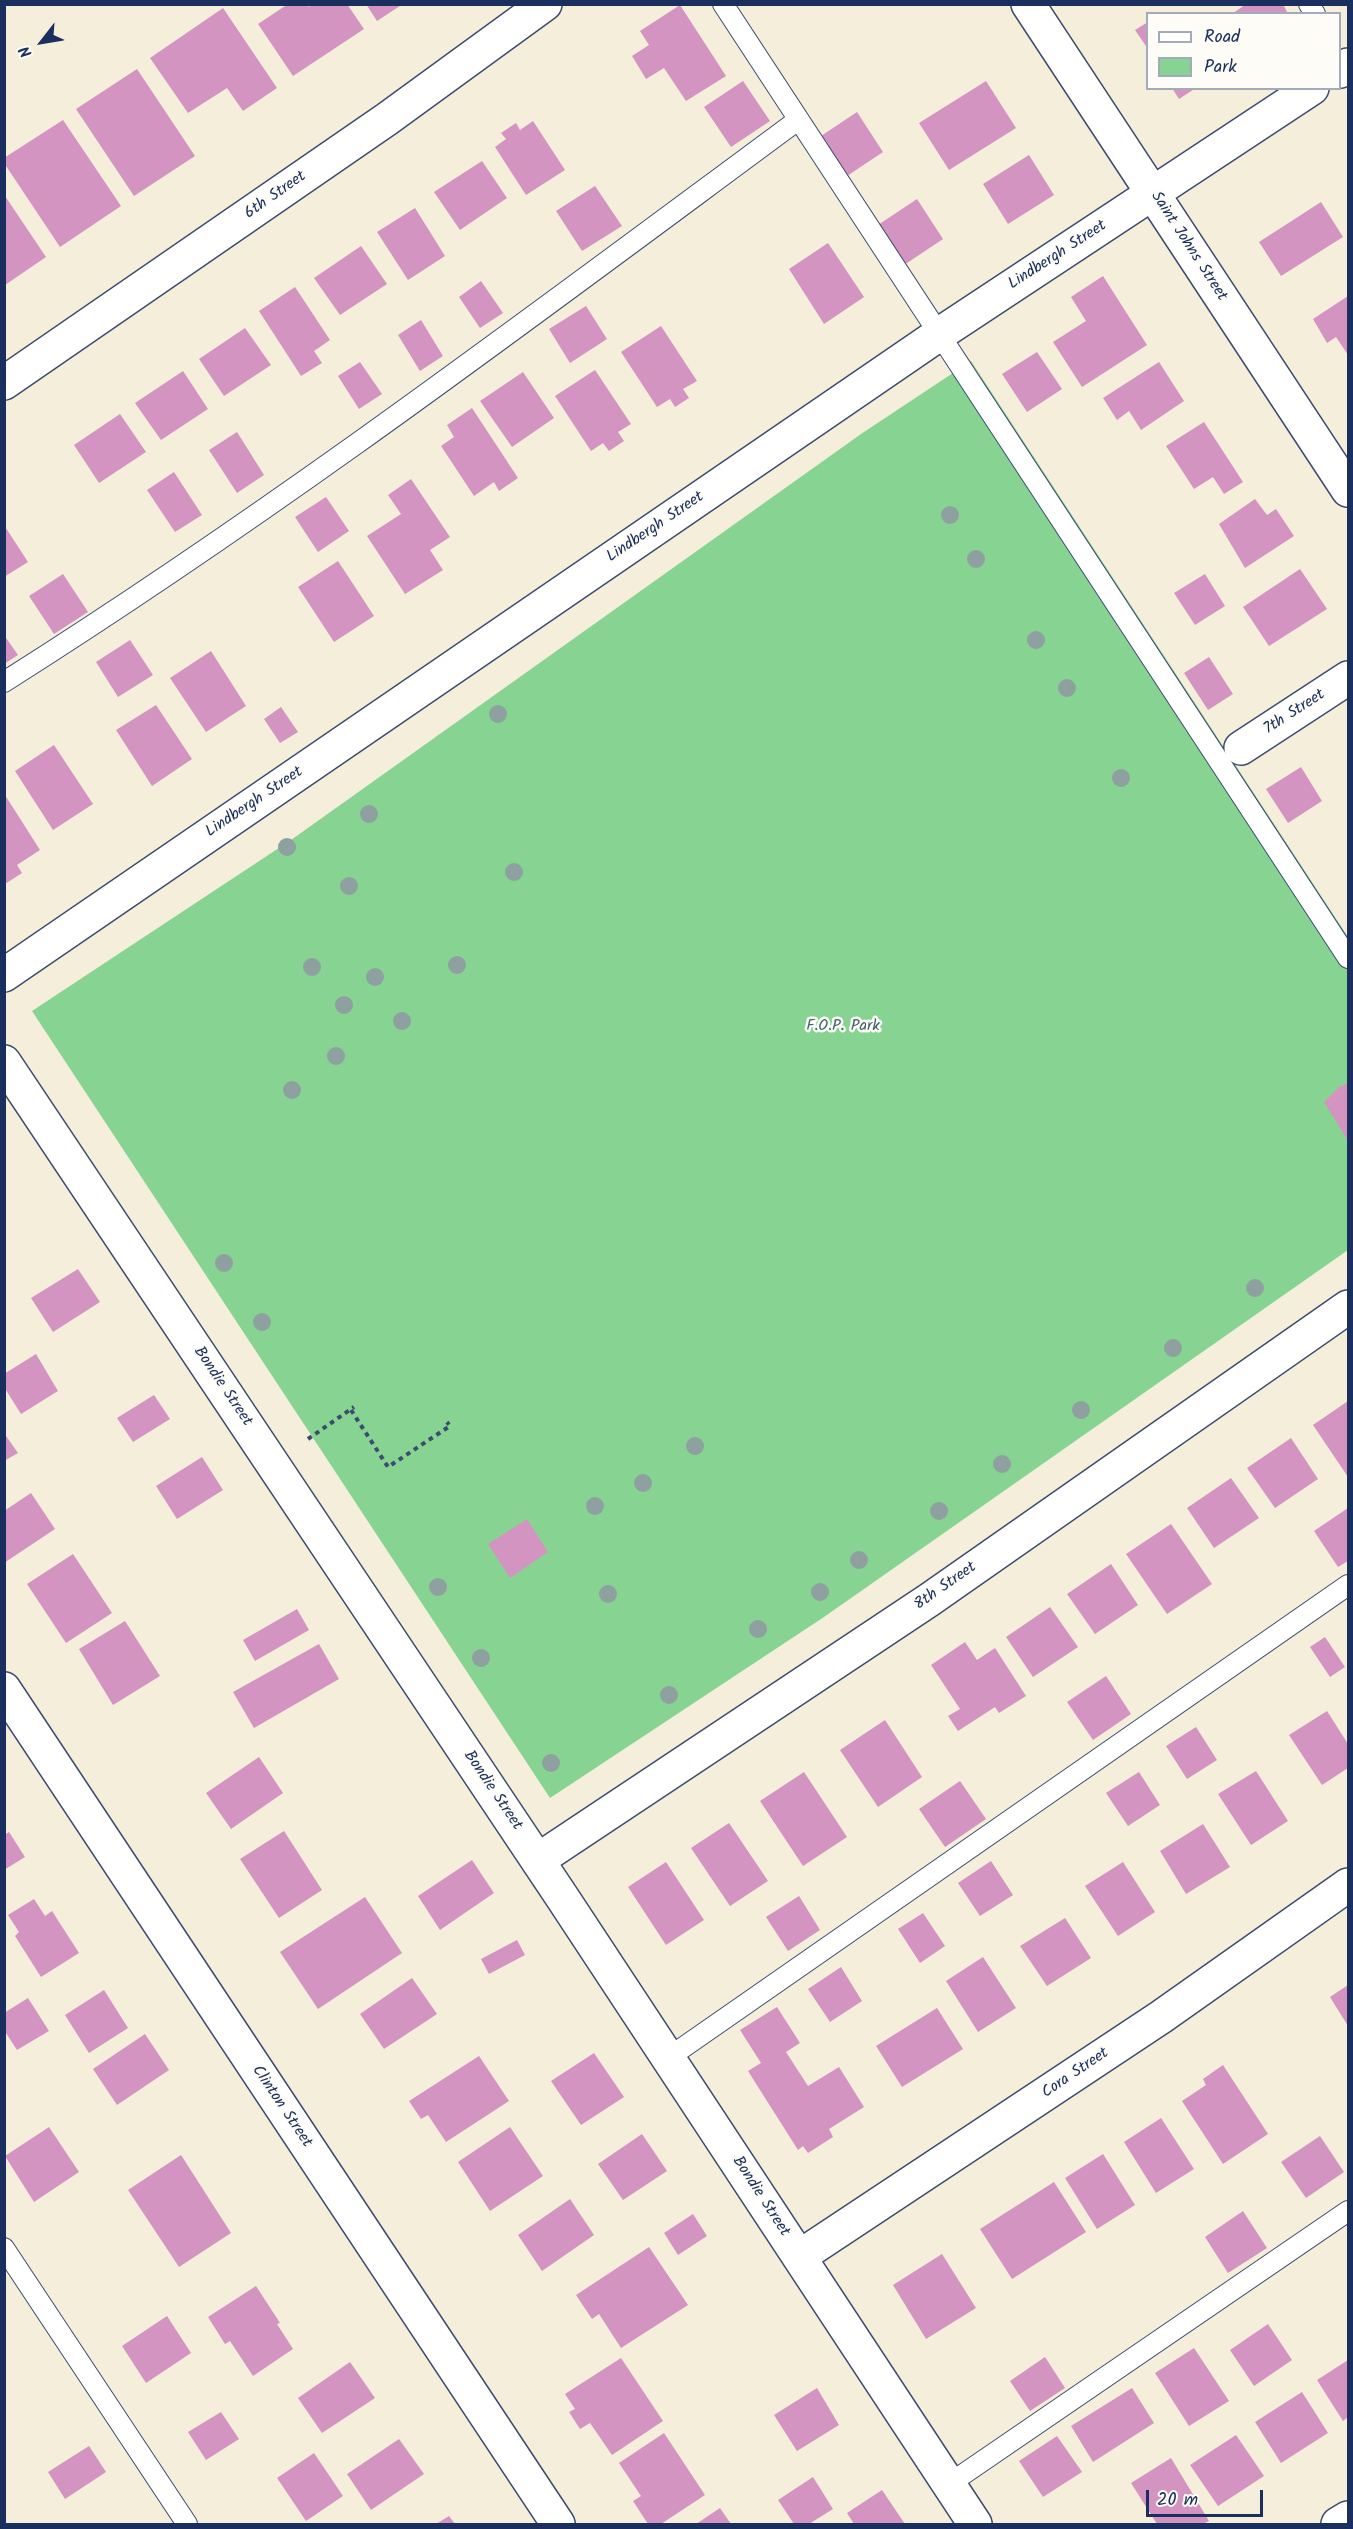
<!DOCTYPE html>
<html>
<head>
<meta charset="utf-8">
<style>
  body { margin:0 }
  #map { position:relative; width:1353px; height:2529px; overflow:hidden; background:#f4eeda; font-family:Kalam,sans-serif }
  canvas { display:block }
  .frame { position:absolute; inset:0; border:6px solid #1b2f5e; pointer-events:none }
  .legend { position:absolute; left:1146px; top:12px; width:195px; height:78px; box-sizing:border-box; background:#fdfcf7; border:2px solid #a3aaba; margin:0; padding:8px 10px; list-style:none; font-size:18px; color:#1b2f5e }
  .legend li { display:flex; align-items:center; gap:12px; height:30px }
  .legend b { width:30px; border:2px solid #a3aaba }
  .north { position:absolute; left:12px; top:12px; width:60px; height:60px; -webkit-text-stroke:4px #fdfcf7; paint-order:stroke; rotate:239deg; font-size:16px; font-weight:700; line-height:24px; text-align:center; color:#1b2f5e }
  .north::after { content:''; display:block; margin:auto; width:21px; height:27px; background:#1b2f5e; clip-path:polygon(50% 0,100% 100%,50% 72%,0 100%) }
  .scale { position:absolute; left:1146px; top:2490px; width:117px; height:27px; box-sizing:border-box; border:3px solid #1b2f5e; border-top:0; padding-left:8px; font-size:18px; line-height:21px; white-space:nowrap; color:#1b2f5e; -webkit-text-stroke:4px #fdfcf7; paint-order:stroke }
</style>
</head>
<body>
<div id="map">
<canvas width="1353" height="2529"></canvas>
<div class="frame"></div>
<ul class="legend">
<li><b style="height:8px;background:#fff"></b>Road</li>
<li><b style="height:16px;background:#87d492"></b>Park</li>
</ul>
<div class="north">N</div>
<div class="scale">20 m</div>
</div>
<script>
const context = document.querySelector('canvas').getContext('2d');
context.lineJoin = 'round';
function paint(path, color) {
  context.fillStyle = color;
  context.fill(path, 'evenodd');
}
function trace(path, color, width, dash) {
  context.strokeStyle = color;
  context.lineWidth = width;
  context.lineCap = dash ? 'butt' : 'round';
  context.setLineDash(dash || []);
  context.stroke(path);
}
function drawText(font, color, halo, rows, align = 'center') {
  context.font = font + ' Kalam,sans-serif';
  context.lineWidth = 5;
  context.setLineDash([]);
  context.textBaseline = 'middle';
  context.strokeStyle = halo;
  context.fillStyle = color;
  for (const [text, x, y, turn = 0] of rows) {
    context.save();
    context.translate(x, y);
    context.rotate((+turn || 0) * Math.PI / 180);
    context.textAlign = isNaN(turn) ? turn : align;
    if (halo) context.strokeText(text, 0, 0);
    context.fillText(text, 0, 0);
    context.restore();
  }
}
paint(new Path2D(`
  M 971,361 L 1348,937 L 1348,1250 L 824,1617 L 550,1798 L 32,1011 L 291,840 L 861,434 Z`), '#87d492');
paint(new Path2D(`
  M 288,4 L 307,4 L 309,7 L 312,4 L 347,4 L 364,29 L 293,76 L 258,24 Z
  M 366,4 L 403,4 L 377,21 Z
  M 1246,4 L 1283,4 L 1288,14 L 1232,14 Z
  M 680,5 L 726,76 L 686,101 L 664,68 L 646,79 L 632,56 L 649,45 L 640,31 Z
  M 223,8 L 277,88 L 243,111 L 227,88 L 188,113 L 150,58 Z
  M 1148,22 L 1148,49 L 1135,30 Z
  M 137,69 L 195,156 L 134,196 L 76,109 Z
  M 743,81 L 770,121 L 731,147 L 704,107 Z
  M 986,81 L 1016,128 L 949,170 L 919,123 Z
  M 1172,88 L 1196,88 L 1179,99 Z
  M 857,112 L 883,152 L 844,178 L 818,138 Z
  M 63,120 L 121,206 L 60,247 L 4,163 L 4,158 Z
  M 533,121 L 565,170 L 526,195 L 495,147 L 506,139 L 501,133 L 516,123 L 520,130 Z
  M 1029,155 L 1054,195 L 1008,224 L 983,184 Z
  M 482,161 L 507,198 L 460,230 L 434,192 Z
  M 595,186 L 622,226 L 582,251 L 556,211 Z
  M 5,196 L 46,257 L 5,285 Z
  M 917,199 L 943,239 L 904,265 L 878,225 Z
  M 1321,202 L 1343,237 L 1281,276 L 1259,242 Z
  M 415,208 L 445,256 L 408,280 L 377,232 Z
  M 828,243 L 864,297 L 824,324 L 789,269 Z
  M 361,246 L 387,284 L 340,315 L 314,278 Z
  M 1103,276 L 1147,345 L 1082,387 L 1053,342 L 1086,321 L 1071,297 Z
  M 481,281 L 503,313 L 480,328 L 459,297 Z
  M 295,287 L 330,340 L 314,351 L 322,363 L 301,376 L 259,311 Z
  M 1348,296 L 1348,355 L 1336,337 L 1327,343 L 1313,319 Z
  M 586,306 L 607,339 L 570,363 L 549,329 Z
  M 421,320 L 443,356 L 420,371 L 398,335 Z
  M 661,326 L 697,381 L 683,389 L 689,398 L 675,407 L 670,399 L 657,407 L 621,352 Z
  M 245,328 L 271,365 L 224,396 L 199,359 Z
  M 1037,352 L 1062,389 L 1027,412 L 1002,374 Z
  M 360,362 L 382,394 L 359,409 L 338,376 Z
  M 1159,362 L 1184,401 L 1141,430 L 1129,411 L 1117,420 L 1103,398 Z
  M 595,370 L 631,424 L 618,432 L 624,441 L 609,451 L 603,443 L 591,451 L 555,396 Z
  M 183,371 L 208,409 L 161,440 L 135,403 Z
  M 523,372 L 554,418 L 512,447 L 480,401 Z
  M 472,408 L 518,478 L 499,491 L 494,482 L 474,496 L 441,446 L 454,437 L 447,425 Z
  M 120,414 L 146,452 L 99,483 L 74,445 Z
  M 1204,422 L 1243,482 L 1224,494 L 1213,477 L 1194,489 L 1166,446 Z
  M 237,432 L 264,475 L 237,493 L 209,450 Z
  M 174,472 L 202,515 L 175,532 L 147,490 Z
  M 411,479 L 450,537 L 430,550 L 443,570 L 405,594 L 367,536 L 401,514 L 388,495 Z
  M 326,497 L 349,531 L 318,552 L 295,517 Z
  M 1255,499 L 1267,515 L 1276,509 L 1294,536 L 1245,568 L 1219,524 Z
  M 4,525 L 28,562 L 4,577 Z
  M 338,561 L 374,616 L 334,642 L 298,587 Z
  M 1300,569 L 1327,609 L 1269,646 L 1243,607 Z
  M 63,574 L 88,612 L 54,634 L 29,596 Z
  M 1205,574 L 1225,606 L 1195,625 L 1174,593 Z
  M 4,635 L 18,655 L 4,664 Z
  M 130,640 L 153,675 L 118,697 L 96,662 Z
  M 211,651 L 246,706 L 206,732 L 170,678 Z
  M 1209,657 L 1233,694 L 1208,710 L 1184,673 Z
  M 156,705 L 192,759 L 152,786 L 116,730 Z
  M 281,707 L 298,732 L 280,743 L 264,719 Z
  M 54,745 L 93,804 L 53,830 L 15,771 Z
  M 1301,767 L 1322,801 L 1288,823 L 1266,789 Z
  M 5,795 L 40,850 L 17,865 L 22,873 L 5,884 Z
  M 1348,1083 L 1348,1141 L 1324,1102 L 1339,1087 Z
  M 78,1269 L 100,1302 L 53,1332 L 31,1298 Z
  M 36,1354 L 58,1391 L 21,1414 L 4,1387 L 4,1374 Z
  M 154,1395 L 170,1419 L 133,1442 L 117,1418 Z
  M 1348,1401 L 1348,1477 L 1313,1425 Z
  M 4,1433 L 18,1453 L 4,1461 Z
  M 1291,1438 L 1318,1479 L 1275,1508 L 1247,1468 Z
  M 202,1457 L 223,1490 L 177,1519 L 156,1486 Z
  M 1231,1478 L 1259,1518 L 1214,1548 L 1187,1508 Z
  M 31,1493 L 55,1529 L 4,1563 L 4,1511 Z
  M 1348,1508 L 1348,1561 L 1338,1567 L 1314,1531 Z
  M 527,1519 L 548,1552 L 510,1578 L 488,1544 Z
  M 1171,1524 L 1212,1584 L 1167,1614 L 1126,1554 Z
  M 73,1554 L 112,1613 L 66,1643 L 27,1584 Z
  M 1111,1564 L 1138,1605 L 1095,1634 L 1067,1594 Z
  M 1050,1607 L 1078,1647 L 1033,1677 L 1006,1637 Z
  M 297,1609 L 309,1630 L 255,1661 L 243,1640 Z
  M 125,1621 L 160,1676 L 113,1705 L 79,1649 Z
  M 1325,1637 L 1345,1667 L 1330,1677 L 1310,1647 Z
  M 965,1642 L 977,1660 L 995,1648 L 1026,1696 L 999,1713 L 995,1707 L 958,1731 L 948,1716 L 960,1709 L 931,1665 Z
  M 319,1644 L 339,1679 L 254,1728 L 233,1692 Z
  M 1106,1676 L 1131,1714 L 1093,1740 L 1067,1702 Z
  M 1327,1711 L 1348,1744 L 1348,1768 L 1322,1785 L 1289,1735 Z
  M 885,1720 L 922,1777 L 878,1807 L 840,1750 Z
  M 1196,1727 L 1217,1760 L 1187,1779 L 1166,1746 Z
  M 259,1757 L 283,1793 L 231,1829 L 206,1793 Z
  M 1256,1771 L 1288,1821 L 1251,1845 L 1218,1794 Z
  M 804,1772 L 847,1837 L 803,1866 L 760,1801 Z
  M 1139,1772 L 1160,1805 L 1128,1826 L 1106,1793 Z
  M 960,1781 L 986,1819 L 945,1847 L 919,1809 Z
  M 729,1823 L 768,1881 L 730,1906 L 691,1848 Z
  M 1203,1824 L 1230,1867 L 1186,1894 L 1160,1851 Z
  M 284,1831 L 322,1890 L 279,1918 L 240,1859 Z
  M 9,1832 L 25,1857 L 4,1870 L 4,1835 Z
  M 472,1860 L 494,1893 L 440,1930 L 418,1896 Z
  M 991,1861 L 1013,1895 L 980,1916 L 958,1883 Z
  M 666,1862 L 704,1920 L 666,1945 L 628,1887 Z
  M 1123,1862 L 1155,1912 L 1118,1936 L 1085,1886 Z
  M 799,1896 L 820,1930 L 788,1951 L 766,1917 Z
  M 365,1897 L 402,1953 L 318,2009 L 280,1952 Z
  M 34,1899 L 45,1916 L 52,1911 L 79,1953 L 41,1977 L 15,1936 L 19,1932 L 8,1915 Z
  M 923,1913 L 945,1946 L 920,1963 L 898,1929 Z
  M 1065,1918 L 1091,1958 L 1047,1986 L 1020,1946 Z
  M 517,1940 L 525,1955 L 489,1974 L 481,1959 Z
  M 983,1957 L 1016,2008 L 978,2032 L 946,1981 Z
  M 841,1967 L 862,2001 L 830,2022 L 808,1989 Z
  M 412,1978 L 437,2014 L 384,2049 L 360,2014 Z
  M 1348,1985 L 1348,2026 L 1330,1997 Z
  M 104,1990 L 128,2028 L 89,2053 L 65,2015 Z
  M 28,1998 L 49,2031 L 17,2050 L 4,2030 L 4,2013 Z
  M 777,2007 L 800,2043 L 786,2052 L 808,2086 L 839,2067 L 864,2107 L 829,2129 L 833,2137 L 808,2153 L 803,2146 L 798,2150 L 748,2071 L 761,2063 L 740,2030 Z
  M 937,2008 L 963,2049 L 902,2087 L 876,2046 Z
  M 145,2034 L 169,2070 L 117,2105 L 93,2069 Z
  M 594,2053 L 624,2097 L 581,2125 L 551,2081 Z
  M 479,2056 L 509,2101 L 446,2142 L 428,2115 L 421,2119 L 409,2101 Z
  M 1223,2065 L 1268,2134 L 1223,2164 L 1182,2101 L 1206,2085 L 1203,2079 Z
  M 1161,2118 L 1194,2169 L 1156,2193 L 1124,2142 Z
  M 49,2127 L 79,2172 L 34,2202 L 5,2156 Z
  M 510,2127 L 543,2176 L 490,2211 L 458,2162 Z
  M 642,2134 L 667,2171 L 623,2200 L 598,2164 Z
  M 1320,2136 L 1344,2172 L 1306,2198 L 1281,2162 Z
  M 1103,2154 L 1135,2205 L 1097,2229 L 1065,2178 Z
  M 181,2155 L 231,2233 L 179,2267 L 128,2190 Z
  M 1054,2182 L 1086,2232 L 1012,2279 L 980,2229 Z
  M 570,2199 L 594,2235 L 542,2271 L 518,2235 Z
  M 1243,2211 L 1267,2248 L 1228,2273 L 1205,2237 Z
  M 693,2214 L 707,2236 L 678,2255 L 664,2233 Z
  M 649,2247 L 688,2305 L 621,2348 L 599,2314 L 592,2319 L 576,2295 Z
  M 942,2254 L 976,2308 L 926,2339 L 893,2285 Z
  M 256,2286 L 280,2323 L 277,2324 L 293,2349 L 253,2376 L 230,2341 L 225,2344 L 208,2317 Z
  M 167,2316 L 191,2353 L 146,2383 L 122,2346 Z
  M 1268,2324 L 1292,2360 L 1254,2386 L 1230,2350 Z
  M 1194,2348 L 1229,2401 L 1189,2426 L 1155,2373 Z
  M 1045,2357 L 1065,2388 L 1030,2411 L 1010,2381 Z
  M 621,2358 L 663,2421 L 612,2455 L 590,2423 L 580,2429 L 569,2412 L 575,2409 L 565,2394 Z
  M 1348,2360 L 1348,2417 L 1343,2421 L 1317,2380 Z
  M 350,2362 L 375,2398 L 322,2433 L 298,2398 Z
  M 817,2388 L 839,2425 L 797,2451 L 774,2415 Z
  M 1132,2388 L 1154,2423 L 1093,2462 L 1071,2426 Z
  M 1302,2392 L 1328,2433 L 1281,2463 L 1255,2422 Z
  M 221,2412 L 239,2439 L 206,2460 L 188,2432 Z
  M 664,2433 L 705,2495 L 661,2524 L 648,2524 L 633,2501 L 641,2496 L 619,2463 Z
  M 1236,2435 L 1264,2476 L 1218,2506 L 1190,2465 Z
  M 1057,2436 L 1082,2472 L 1043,2497 L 1019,2461 Z
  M 399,2439 L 424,2474 L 371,2510 L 347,2474 Z
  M 89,2446 L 106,2472 L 65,2499 L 48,2472 Z
  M 314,2453 L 343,2496 L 306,2521 L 277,2478 Z
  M 1171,2458 L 1209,2521 L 1203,2524 L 1157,2524 L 1131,2483 Z
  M 813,2477 L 833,2509 L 809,2524 L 794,2524 L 778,2500 Z
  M 882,2490 L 905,2524 L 854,2524 L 847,2513 Z
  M 720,2508 L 731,2524 L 696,2524 Z
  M 449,2516 L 455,2524 L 436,2524 Z`), '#d494c1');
const service = new Path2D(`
  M 723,4 L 1348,958
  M 1309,4 L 1315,14
  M 4,682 C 278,509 538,312 798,120
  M 668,2058 L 1348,1585
  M 4,2248 L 187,2524
  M 949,2484 L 1348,2211`);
const minor = new Path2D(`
  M 1028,4 L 1348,490
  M 1340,71 L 1348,65
  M 4,383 L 387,119 L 545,4
  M 1241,748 L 1348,678
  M 4,975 L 938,335 L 1312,88
  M 4,1062 L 562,1897 L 975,2524
  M 4,1689 L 558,2524
  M 538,1860 L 929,1600 L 1348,1307
  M 799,2257 L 1161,2017 L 1348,1885
  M 1338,2524 L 1348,2518`);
trace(service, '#3c4c71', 22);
trace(minor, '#3c4c71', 36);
trace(new Path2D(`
  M 351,1410 L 388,1467 L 450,1426 L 447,1422
  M 308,1439 L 354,1407`), '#3c4c71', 4, [4.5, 4.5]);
trace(service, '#fff', 20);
trace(minor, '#fff', 33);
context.fillStyle = '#8ea09f';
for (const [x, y] of [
  [950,515],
  [976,559],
  [1036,640],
  [1067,688],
  [498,714],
  [1121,778],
  [369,814],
  [287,847],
  [514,872],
  [349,886],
  [457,965],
  [312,967],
  [375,977],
  [344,1005],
  [402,1021],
  [336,1056],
  [292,1090],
  [224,1263],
  [1255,1288],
  [262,1322],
  [1173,1348],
  [1081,1410],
  [695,1446],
  [1002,1464],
  [643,1483],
  [595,1506],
  [939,1511],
  [859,1560],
  [438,1587],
  [820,1592],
  [608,1594],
  [758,1629],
  [481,1658],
  [669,1695],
  [551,1763]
]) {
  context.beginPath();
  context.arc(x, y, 9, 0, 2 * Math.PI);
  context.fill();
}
drawText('16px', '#1b2f5e', '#fdfcf7', [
  ["6th Street",276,196,-35],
  ["Saint Johns Street",1188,247,57],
  ["Lindbergh Street",1058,256,-33],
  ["Lindbergh Street",656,528,-34],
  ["7th Street",1295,713,-33],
  ["Lindbergh Street",255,803,-34],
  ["Bondie Street",222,1387,56],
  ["8th Street",946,1587,-35],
  ["Bondie Street",492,1791,56],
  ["Cora Street",1076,2074,-34],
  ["Clinton Street",281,2107,56],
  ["Bondie Street",760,2197,57]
]);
drawText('16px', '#3b616e', '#fdfcf7', [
  ["F.O.P. Park",843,1027]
]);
</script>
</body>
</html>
